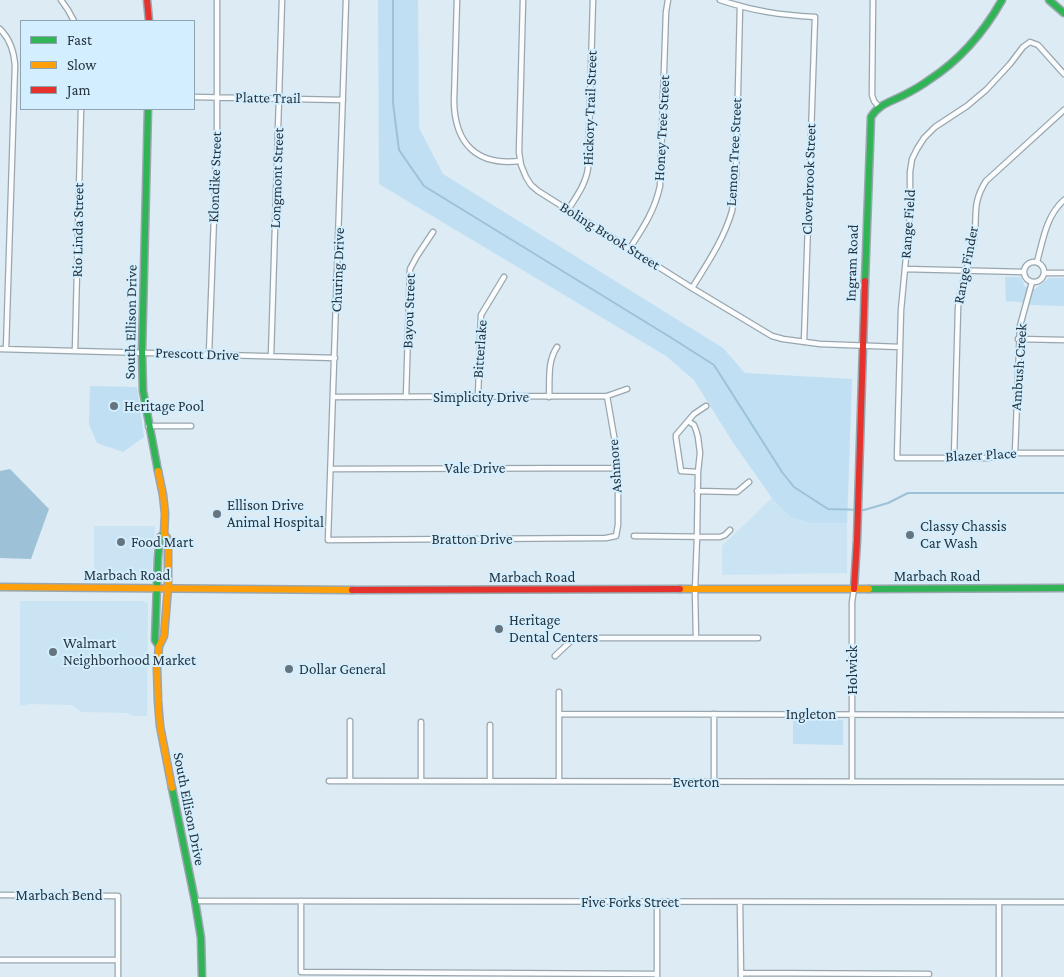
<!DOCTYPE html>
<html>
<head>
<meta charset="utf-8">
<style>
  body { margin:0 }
  #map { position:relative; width:1064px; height:977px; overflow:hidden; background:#dcebf4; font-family:"Crimson Pro",serif }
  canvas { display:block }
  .legend { position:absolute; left:20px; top:20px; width:175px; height:90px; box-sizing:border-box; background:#d2eeff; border:1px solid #8ea4b1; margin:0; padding:6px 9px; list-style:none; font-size:15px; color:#27343d }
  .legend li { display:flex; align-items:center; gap:10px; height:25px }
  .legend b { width:25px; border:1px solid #8ea4b1 }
</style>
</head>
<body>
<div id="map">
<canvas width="1064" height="977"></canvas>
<ul class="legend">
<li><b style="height:6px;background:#30b455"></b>Fast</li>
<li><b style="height:6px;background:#ff9f0a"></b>Slow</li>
<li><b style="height:6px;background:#e5322d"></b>Jam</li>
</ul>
</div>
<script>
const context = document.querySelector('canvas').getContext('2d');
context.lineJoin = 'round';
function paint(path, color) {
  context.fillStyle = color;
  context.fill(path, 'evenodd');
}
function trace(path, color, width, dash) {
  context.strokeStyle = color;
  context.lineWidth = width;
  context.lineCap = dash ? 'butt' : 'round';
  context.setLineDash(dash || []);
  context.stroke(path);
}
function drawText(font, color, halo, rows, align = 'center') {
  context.font = font + ' "Crimson Pro",serif';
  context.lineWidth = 4;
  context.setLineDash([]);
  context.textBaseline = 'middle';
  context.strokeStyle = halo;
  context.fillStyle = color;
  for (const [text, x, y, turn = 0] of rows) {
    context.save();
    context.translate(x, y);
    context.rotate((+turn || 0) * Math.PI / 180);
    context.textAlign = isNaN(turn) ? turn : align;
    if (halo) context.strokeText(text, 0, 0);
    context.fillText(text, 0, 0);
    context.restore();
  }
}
paint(new Path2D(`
  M 772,498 L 783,510 L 791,517 L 801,521 L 809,523 L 847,523 L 847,573 L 722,575 L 722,546 Z
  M 94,526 L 155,526 L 152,571 L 150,574 L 147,577 L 142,578 L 94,578 Z
  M 20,601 L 143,601 L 148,603 L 147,716 L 134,716 L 127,713 L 81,712 L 72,705 L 30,704 L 20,706 Z`), '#cbe4f3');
paint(new Path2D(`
  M 378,0 L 418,0 L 419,128 L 443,174 L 723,348 L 745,373 L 852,379 L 847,523 L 809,523 L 791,517 L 783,510 L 772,498 L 732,441 L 694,380 L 666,356 L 379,184 Z
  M 1005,277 L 1020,277 L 1023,281 L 1024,286 L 1035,289 L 1049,278 L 1064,278 L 1064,306 L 1032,305 L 1020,302 L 1006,301 Z
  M 90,386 L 137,387 L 144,437 L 123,452 L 97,443 L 89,424 Z
  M 793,719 L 834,719 L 843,720 L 843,745 L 793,744 Z`), '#c0dff3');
paint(new Path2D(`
  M 10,469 L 49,509 L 31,559 L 0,558 L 0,471 Z`), '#9dc2d8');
trace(new Path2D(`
  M 393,0 L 393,103 L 399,150 L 424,186 L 670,337 L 714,365 L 782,472 L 794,487 L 828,509 L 864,510 L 888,503 L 908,493 L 1064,493`), '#9dc2d8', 2);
const street = new Path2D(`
  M 61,0 L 68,10 L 74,21
  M 346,0 L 328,540 L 606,538 L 616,536 L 618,525 L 618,468 L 615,442 L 607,396
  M 457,0 L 454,102 C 455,144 477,166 520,161
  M 523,0 L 519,152 L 521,165 L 526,177 L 531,185 L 538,191 L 692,288 L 772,336 L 783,339 L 820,344 L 900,347
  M 720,0 C 753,11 780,15 815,17 L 804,342
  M 873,0 L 872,95 L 874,101 L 879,107
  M 0,29 C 10,39 14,51 15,65 L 6,349
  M 1064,74 L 1038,45 L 1030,42 L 1023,47 L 1010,64 L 986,90 L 967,106 L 935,127 L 924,138 L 917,149 L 912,159 L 910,172 L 910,215 L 901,310 L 897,458 L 987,458 L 1015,453 L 1064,453
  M 194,97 L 343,100
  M 568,210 C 576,197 586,184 588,168 L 593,0
  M 630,248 C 643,228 655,210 660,186 L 666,12 L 668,0
  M1024 272a10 10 0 1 1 20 0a10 10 0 1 1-20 0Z
  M 1037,262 C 1043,240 1046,216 1064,200
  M 905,269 L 1024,272
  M 1044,273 L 1064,273
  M 692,288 C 707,264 724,239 732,211 C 734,199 735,187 736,176 L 740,6
  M 1018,339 L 1064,340
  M 0,349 L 335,358
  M 75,351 L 81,109
  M 209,354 L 217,134 L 217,0
  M 271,356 L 282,0
  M 334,397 L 607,396 L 627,389
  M 406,397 L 410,269 L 417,256 L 433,232
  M 478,397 L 481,315 L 504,277
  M 549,397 C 550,379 547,362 557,347
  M 688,421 L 694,425 L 696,430 L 698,437 L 700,453 L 698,472 L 697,537 L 695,590 L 696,638
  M 148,426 L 191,426
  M 1015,453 L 1020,326 L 1032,282
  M 954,458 L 958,308 C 960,286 969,265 973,244 C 979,218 970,206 986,181 L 1064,110
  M 331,469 L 618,468
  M 698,472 L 681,471 L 676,438 L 676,435 L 694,414 L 706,406
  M 697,491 L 737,492 L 749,482
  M 634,536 L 720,537 L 725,535 L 730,530
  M 555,656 L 573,639 L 581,638 L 758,638
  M 559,714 L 1064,715
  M 714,714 L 714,782
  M 350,721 L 350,781
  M 421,722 L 421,781
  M 490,725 L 490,781
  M 329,781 L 1064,782
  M 559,781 L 559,692
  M 852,782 L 852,602 L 854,589
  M 0,895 L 118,896 L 118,977
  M 195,901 L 1064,902
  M 301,901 L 301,972 L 657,974
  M 740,902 L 741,977
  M 999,903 L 999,977
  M 0,960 L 118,960
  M 741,973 L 929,974
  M 657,977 L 657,902`);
const fast = new Path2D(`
  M 1049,0 L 1064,13
  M 148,109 L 142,352 L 143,391 L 158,471
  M 865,281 L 871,117 C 878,105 890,102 902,96 C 912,91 921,86 929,80 C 960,60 984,32 1002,0
  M 869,589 L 1064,588
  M 159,646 L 155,640 L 158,557 L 160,537 L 164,534
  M 172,788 L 195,901 L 201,938 L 202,977`);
const slow = new Path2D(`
  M 158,471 L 163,495 L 165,514 L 164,534 L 167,538 L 168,548 L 168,588 L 164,636 L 159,646 L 157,668 L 158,701 L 160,726 L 172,788
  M 0,587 L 352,590
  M 680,589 L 869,589`);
const jam = new Path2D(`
  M 147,0 L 149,21
  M 854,589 L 857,540 L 865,281
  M 352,590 L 680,589`);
trace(street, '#99a6ad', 7);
trace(fast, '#99a6ad', 9);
trace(slow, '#99a6ad', 9);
trace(jam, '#99a6ad', 9);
trace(street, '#fafcfd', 4.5);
trace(fast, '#30b455', 6);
trace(slow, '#ff9f0a', 6);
trace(jam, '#e5322d', 6);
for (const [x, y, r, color] of [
  [114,406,5,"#66747d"],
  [217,514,5,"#66747d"],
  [910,535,5,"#66747d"],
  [121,542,5,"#66747d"],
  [499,629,5,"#66747d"],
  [53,652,5,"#66747d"],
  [289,669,5,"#66747d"]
]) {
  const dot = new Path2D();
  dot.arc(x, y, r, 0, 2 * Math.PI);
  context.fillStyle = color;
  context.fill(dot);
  trace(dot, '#d2eeff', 2);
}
drawText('15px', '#27343d', '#d2eeff', [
  ["Platte Trail",268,98,1],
  ["Hickory Trail Street",590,108,-88],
  ["Honey Tree Street",662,128,-87],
  ["Lemon Tree Street",734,152,-87],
  ["Klondike Street",215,177,-88],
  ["Longmont Street",277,178,-88],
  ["Cloverbrook Street",809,179,-88],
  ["Range Field",908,224,-86],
  ["Rio Linda Street",78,230,-89],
  ["Boling Brook Street",610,236,32],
  ["Ingram Road",852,263,-88],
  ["Range Finder",966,265,-79],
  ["Churing Drive",338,270,-88],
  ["Bayou Street",409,311,-88],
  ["South Ellison Drive",131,322,-89],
  ["Bitterlake",480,349,-86],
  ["Prescott Drive",197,354,2],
  ["Ambush Creek",1019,367,-86],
  ["Simplicity Drive",481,397],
  ["Blazer Place",981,455,-3],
  ["Ashmore",615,466,-94],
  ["Vale Drive",475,468],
  ["Bratton Drive",472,539],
  ["Marbach Road",127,575],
  ["Marbach Road",937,576],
  ["Marbach Road",532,577],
  ["Holwick",852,670,-90],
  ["Ingleton",811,714],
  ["Everton",696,782],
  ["South Ellison Drive",189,809,79],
  ["Marbach Bend",59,895],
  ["Five Forks Street",630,902]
]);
drawText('15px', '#27343d', '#d2eeff', [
  ["Heritage Pool",124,406],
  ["Ellison Drive",227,505],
  ["Animal Hospital",227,522],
  ["Classy Chassis",920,526],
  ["Car Wash",920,543],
  ["Food Mart",131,542],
  ["Heritage",509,620],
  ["Dental Centers",509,637],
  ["Walmart",63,643],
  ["Neighborhood Market",63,660],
  ["Dollar General",299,669]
], 'left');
</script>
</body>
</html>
